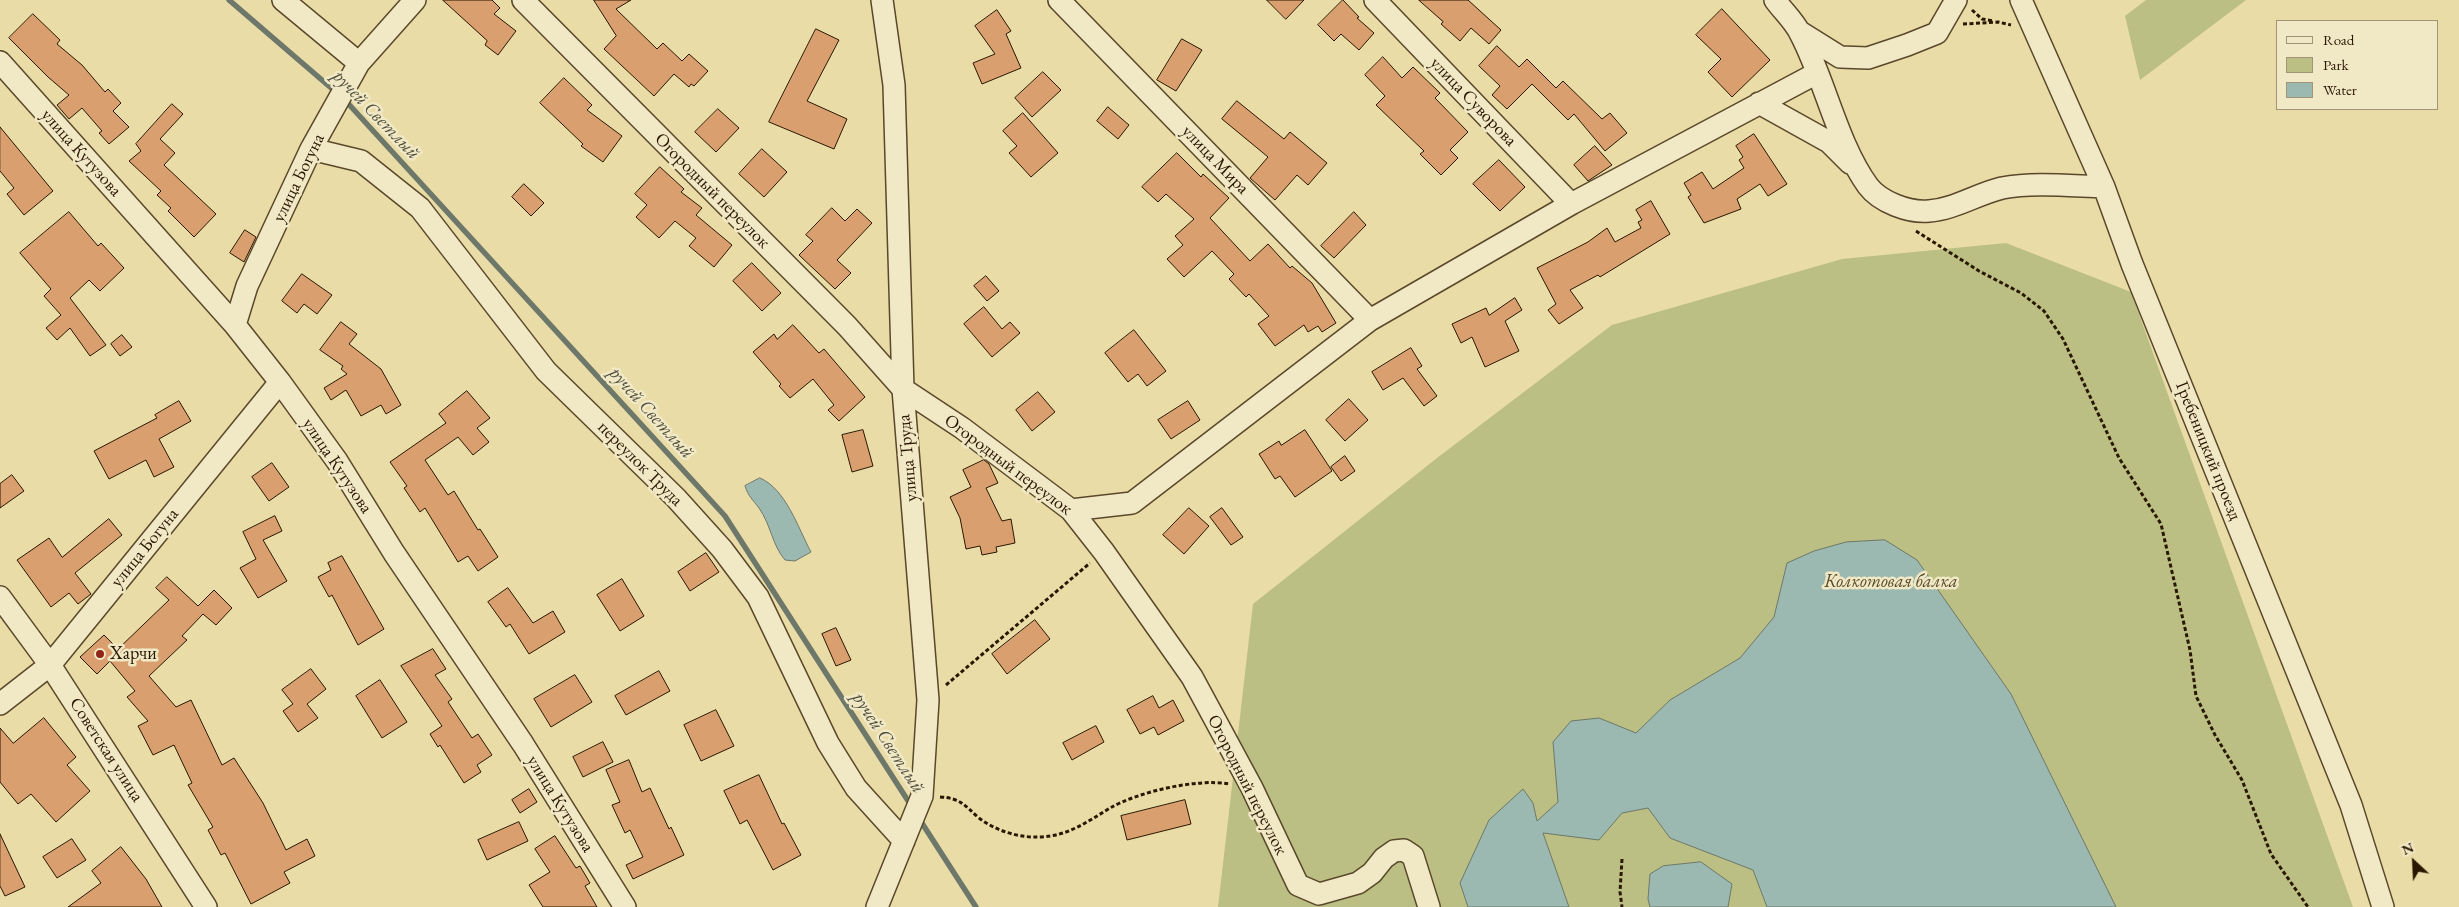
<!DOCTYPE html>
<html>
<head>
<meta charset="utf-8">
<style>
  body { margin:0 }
  #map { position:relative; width:2459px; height:907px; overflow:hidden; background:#eadca7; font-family:"EB Garamond",serif }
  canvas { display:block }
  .legend { position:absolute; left:2276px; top:20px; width:162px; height:90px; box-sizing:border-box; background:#f1e8c6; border:1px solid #a19477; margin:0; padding:6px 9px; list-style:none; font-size:15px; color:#291700 }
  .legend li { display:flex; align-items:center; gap:10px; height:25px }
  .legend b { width:25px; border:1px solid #a19477 }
  .north { position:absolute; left:2389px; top:837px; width:50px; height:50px; -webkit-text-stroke:4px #f1e8c6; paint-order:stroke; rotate:335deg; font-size:14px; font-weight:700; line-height:20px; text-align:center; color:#291700 }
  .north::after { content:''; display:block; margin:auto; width:18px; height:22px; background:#291700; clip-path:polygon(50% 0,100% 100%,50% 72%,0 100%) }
</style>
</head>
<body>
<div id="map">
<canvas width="2459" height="907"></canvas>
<ul class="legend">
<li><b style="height:6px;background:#f1e8c6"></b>Road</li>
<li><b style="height:14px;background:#bbbf84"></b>Park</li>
<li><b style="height:14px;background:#9bb9b1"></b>Water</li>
</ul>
<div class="north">N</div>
</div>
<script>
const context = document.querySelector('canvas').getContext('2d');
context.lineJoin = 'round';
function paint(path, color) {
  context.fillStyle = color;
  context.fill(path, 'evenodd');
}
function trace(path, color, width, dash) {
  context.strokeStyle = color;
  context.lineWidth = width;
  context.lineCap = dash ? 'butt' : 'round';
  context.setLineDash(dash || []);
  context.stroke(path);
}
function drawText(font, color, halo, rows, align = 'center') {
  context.font = font + ' "EB Garamond",serif';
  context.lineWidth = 5;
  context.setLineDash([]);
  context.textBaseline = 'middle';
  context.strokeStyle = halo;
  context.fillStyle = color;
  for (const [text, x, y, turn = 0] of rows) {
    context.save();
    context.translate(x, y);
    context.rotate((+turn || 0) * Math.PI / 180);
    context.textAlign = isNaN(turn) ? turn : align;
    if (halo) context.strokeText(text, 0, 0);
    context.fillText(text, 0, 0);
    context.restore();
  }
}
paint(new Path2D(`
  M 2146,0 L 2246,0 L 2140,80 L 2125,16 Z
  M 2006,243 L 2131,292 L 2353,907 L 1218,907 L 1253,604 L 1437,458 L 1612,325 L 1842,259 Z`), '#bbbf84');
const water = new Path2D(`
  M 760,478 C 786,489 798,528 811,552 L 795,561 L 785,560 C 772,545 771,525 759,508 C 753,500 748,496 745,486 Z
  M 1885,540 L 1917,560 L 2011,694 L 2116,907 L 1767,907 L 1753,870 L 1670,838 L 1648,808 L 1622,813 L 1599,840 L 1543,833 L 1569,907 L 1468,907 L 1460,883 L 1489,820 L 1523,789 L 1533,803 L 1537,821 L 1558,802 L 1553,742 L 1571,721 L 1599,718 L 1636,733 L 1670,700 L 1740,658 L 1774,617 L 1787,563 L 1814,551 L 1846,542 Z
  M 1701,862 L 1732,884 L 1728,907 L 1650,907 L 1648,899 L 1650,874 L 1663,866 Z`);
paint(water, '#9bb9b1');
trace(water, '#6d786a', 1);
trace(new Path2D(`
  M 229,0 L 337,93
  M 344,99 L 725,516 L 912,807
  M 918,817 L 976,907`), '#6d786a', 5.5);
const building = new Path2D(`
  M 443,0 L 492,0 L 500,8 L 494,14 L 516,31 L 498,55 L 485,45 L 487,41 Z
  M 594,0 L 631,0 L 616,9 L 657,49 L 663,43 L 682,61 L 689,54 L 708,71 L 694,86 L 691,84 L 689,87 L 674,74 L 654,96 L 604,49 L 616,36 Z
  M 1267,0 L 1304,0 L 1286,19 Z
  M 1343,0 L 1359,17 L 1357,18 L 1374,33 L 1359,50 L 1341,34 L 1334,41 L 1318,25 Z
  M 1419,0 L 1468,0 L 1501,30 L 1489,44 L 1471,28 L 1460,41 L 1441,24 L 1443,22 Z
  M 1722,9 L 1770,60 L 1732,97 L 1708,72 L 1721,59 L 1696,35 Z
  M 997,10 L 1011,31 L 1006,34 L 1021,68 L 982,84 L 973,63 L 995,54 L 975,26 Z
  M 33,14 L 60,40 L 57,44 L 82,65 L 105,92 L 108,89 L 121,103 L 113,111 L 129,127 L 109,144 L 99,133 L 102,131 L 82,108 L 69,119 L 57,105 L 69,95 L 48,77 L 9,38 Z
  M 816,29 L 839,40 L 807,101 L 847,119 L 834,149 L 769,122 Z
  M 1182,39 L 1202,50 L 1176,91 L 1157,80 Z
  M 1497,46 L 1519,67 L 1527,59 L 1556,88 L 1563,81 L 1602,119 L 1610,113 L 1627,133 L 1605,151 L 1574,114 L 1568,120 L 1532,84 L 1507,109 L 1492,95 L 1500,86 L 1479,66 Z
  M 1383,57 L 1402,78 L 1413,67 L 1440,93 L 1435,98 L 1468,132 L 1450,150 L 1458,158 L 1441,175 L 1420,154 L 1424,151 L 1376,105 L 1385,96 L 1365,75 Z
  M 1043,72 L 1061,90 L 1032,117 L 1015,98 Z
  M 564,78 L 592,105 L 587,110 L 622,136 L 603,162 L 581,146 L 583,144 L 540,103 Z
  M 1237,101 L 1284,139 L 1290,132 L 1327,163 L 1308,185 L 1297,175 L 1275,200 L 1250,178 L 1268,157 L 1222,119 Z
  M 172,104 L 183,114 L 160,139 L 175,153 L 164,165 L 216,214 L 194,237 L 168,211 L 171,208 L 157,195 L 161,191 L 129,161 L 141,151 L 136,144 Z
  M 1108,107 L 1129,125 L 1118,139 L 1097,121 Z
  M 718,109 L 739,128 L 716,152 L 695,132 Z
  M 1023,113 L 1058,153 L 1031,177 L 1009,153 L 1017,146 L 1003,131 Z
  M 0,127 L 53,191 L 24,215 L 7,194 L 14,188 L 0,171 Z
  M 1754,134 L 1787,184 L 1768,196 L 1760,184 L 1737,199 L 1741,209 L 1704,223 L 1688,197 L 1691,195 L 1684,183 L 1702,172 L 1713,189 L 1744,168 L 1739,160 L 1743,157 L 1736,146 Z
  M 1595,146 L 1612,165 L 1588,181 L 1574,165 Z
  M 762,149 L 787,172 L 764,197 L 739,174 Z
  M 1177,153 L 1201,177 L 1203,174 L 1229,198 L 1210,218 L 1250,261 L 1268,244 L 1290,268 L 1292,266 L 1312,283 L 1336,323 L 1322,332 L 1318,326 L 1308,332 L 1304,325 L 1275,346 L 1258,324 L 1269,316 L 1249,294 L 1246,297 L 1229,279 L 1234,274 L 1212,251 L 1184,277 L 1167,259 L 1183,245 L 1175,236 L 1194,219 L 1166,194 L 1158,202 L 1142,187 Z
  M 1499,160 L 1525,187 L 1500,211 L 1473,184 Z
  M 660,167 L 684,189 L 681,192 L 702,208 L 696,215 L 732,245 L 714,267 L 689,246 L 696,238 L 675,221 L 659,238 L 636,217 L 647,205 L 635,194 Z
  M 524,184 L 544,203 L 531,216 L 512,197 Z
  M 1651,201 L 1670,234 L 1600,277 L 1598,275 L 1570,290 L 1583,308 L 1559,324 L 1548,310 L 1556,304 L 1537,268 L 1588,242 L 1607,228 L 1615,242 L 1641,228 L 1638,222 L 1642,220 L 1636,210 Z
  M 832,208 L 845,221 L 857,209 L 872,223 L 837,260 L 851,273 L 835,289 L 799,255 L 813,241 L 806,235 Z
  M 69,212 L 98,246 L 101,243 L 124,268 L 100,291 L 89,280 L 70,298 L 106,345 L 90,356 L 70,328 L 57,340 L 46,328 L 61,315 L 44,296 L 51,289 L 20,253 Z
  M 1354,212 L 1366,225 L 1334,258 L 1321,246 Z
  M 245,230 L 256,237 L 244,262 L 230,253 Z
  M 752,263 L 781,293 L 762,311 L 733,281 Z
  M 302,274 L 332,295 L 317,314 L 304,304 L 297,313 L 282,301 Z
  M 986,276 L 999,291 L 987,301 L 974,286 Z
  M 1515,298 L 1522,310 L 1505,321 L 1519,351 L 1485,367 L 1472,337 L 1461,343 L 1452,324 L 1486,308 L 1489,315 Z
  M 984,307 L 1002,329 L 1010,322 L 1020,333 L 992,357 L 964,324 Z
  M 341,322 L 357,334 L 349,344 L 381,369 L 401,405 L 386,414 L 381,405 L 361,416 L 346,390 L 331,400 L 324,388 L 347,374 L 341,369 L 343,366 L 320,350 Z
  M 793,325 L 819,353 L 824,349 L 865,397 L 839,421 L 828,410 L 834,405 L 813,379 L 790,398 L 779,386 L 781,384 L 753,352 L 774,334 L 777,339 Z
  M 1134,330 L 1166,371 L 1147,386 L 1138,374 L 1128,382 L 1105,353 Z
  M 122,335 L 132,347 L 120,356 L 111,344 Z
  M 1411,348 L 1422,366 L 1417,369 L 1437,396 L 1424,406 L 1403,378 L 1383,390 L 1372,372 Z
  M 467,391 L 490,418 L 477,428 L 489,442 L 473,455 L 458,437 L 425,460 L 448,495 L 454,491 L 478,530 L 480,529 L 498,557 L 478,571 L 468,556 L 458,562 L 425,508 L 420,512 L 404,488 L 407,486 L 390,462 L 446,423 L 439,414 Z
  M 1038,392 L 1055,412 L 1032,431 L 1016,410 Z
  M 1349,399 L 1368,420 L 1345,441 L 1326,420 Z
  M 179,401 L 191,421 L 159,439 L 174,467 L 154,477 L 146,460 L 109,479 L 94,451 L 157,418 L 155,415 Z
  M 1188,401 L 1200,420 L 1171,439 L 1158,420 Z
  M 863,430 L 873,466 L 852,472 L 842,435 Z
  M 1305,430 L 1332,471 L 1295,497 L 1280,476 L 1275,479 L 1259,454 L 1279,441 L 1281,445 Z
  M 1345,456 L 1355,471 L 1341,481 L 1331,467 Z
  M 984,460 L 989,464 L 998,483 L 986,488 L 1002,521 L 1011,519 L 1015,543 L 996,547 L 997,552 L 982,555 L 980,546 L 966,549 L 960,518 L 950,497 L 971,487 L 963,470 Z
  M 272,463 L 289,487 L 269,501 L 252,477 Z
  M 12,475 L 24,491 L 0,508 L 0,484 Z
  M 1189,508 L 1209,526 L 1184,554 L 1163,535 Z
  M 1222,508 L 1243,537 L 1231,545 L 1210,517 Z
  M 275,516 L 282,531 L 263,540 L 287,581 L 258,598 L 240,568 L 256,559 L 243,532 Z
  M 109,519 L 122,535 L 75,573 L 91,594 L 78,604 L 69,593 L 51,607 L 17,560 L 49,538 L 62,557 Z
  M 706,553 L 719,572 L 690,591 L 678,572 Z
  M 342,556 L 384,629 L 358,645 L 332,595 L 329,597 L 318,577 L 331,570 L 328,563 Z
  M 167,577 L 198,606 L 214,590 L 232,608 L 216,625 L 203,614 L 182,636 L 187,640 L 149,676 L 176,707 L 191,700 L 222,765 L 234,758 L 263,803 L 286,850 L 307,839 L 315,856 L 284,872 L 290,883 L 251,904 L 225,853 L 221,855 L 208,830 L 213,827 L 188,785 L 192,783 L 174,745 L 153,755 L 138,726 L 148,721 L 127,697 L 135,691 L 110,661 L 97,674 L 80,657 L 104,635 L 118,649 L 169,600 L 156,588 Z
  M 622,579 L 644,616 L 620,631 L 597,595 Z
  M 508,588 L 533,623 L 553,611 L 565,632 L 529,654 L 510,624 L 506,627 L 488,602 Z
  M 1035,620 L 1050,639 L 1007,674 L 992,654 Z
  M 836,628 L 851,660 L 836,666 L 822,634 Z
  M 433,649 L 446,669 L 435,675 L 452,699 L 448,702 L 472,738 L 478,734 L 492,755 L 477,765 L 481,772 L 464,783 L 440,745 L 438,747 L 430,734 L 442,726 L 401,666 Z
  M 311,669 L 326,689 L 307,704 L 318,718 L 298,732 L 283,711 L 293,704 L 282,690 Z
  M 659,671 L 670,691 L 626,715 L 615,696 Z
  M 575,675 L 592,702 L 551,727 L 534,699 Z
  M 380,680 L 407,722 L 382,738 L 356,696 Z
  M 1153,696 L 1159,708 L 1173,700 L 1184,721 L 1158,735 L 1154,727 L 1140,734 L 1127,710 Z
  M 716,710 L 734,746 L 701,761 L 684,725 Z
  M 44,718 L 76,757 L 67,765 L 90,791 L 56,822 L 31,794 L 18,804 L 0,782 L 0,728 L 13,743 Z
  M 1096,726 L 1104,742 L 1072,760 L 1063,743 Z
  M 603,742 L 613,762 L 583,777 L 573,757 Z
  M 629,760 L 642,792 L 650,788 L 669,829 L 671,827 L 684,855 L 633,879 L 626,865 L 643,857 L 630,830 L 625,833 L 612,805 L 620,802 L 606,770 Z
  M 759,775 L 782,824 L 784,823 L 801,855 L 773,870 L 747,820 L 740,824 L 724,791 Z
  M 529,789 L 537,802 L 520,813 L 512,800 Z
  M 1185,800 L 1191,824 L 1127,840 L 1121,816 Z
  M 519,822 L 528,841 L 487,860 L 478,840 Z
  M 0,834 L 25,887 L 5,896 L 0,886 Z
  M 555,836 L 576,868 L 580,866 L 590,883 L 585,886 L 597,907 L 543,907 L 529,885 L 550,872 L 535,849 Z
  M 72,839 L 86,860 L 57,878 L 43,857 Z
  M 121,847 L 146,879 L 162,907 L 68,907 L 101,883 L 92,871 Z`);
paint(building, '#d99f6e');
trace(building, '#291700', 1);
const minor = new Path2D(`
  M 283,0 L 359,63
  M 523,0 L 847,326 L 903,389 L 962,428 L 1071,510 L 1104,552 L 1192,677 L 1252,788 L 1298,885 L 1319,894 L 1358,883 L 1372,873 L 1384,858 L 1394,851 L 1404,850 L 1413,856 L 1429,907
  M 1059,0 L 1370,320
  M 1375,0 L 1571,204
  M 1775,0 C 1783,11 1794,21 1800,33 C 1825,80 1837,143 1868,186 C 1880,202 1909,213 1929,211 C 1955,209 1977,194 2002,188 C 2034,182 2071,186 2104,187
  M 2021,0 L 2104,187 L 2132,264 L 2351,805 L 2383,907
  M 1800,32 L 1840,57 L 1868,58 L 1907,45 L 1937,33 L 1956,0
  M 0,62 L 235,325 L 280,382 L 337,461 L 394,553 L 523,744 L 625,907
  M 1759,103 L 1829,142 L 1850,163
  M 311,149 L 361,161 L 420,208 L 546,371 L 676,498 L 722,549 L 758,597 L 828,743 L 856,788 L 904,841
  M 235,325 L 247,286 L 311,149 L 359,63 L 415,0
  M 1071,510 L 1132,503 L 1370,320 L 1571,204 L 1817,73
  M 0,597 L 50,665 L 206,907
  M 0,704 L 50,665 L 280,382
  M 877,907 L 922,796 L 928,700 L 903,389 L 894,85 L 882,0`);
trace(minor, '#59482a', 24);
trace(new Path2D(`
  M 1972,10 L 1982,19 L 1994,21
  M 1963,24 L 1998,22 L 2011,25
  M 1916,231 L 1979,271 L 2021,293 L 2044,311 L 2063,339 L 2119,458 L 2161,524 L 2190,650 L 2196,696 L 2215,735 L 2242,780 L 2271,854 L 2308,907
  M 946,685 L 1090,563
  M 940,797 C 961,798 965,806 979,818 C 996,831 1019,838 1040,837 C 1068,836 1087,822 1110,808 C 1138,792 1197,778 1229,784
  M 1622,859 L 1620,892 L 1622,907`), '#291700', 3, [4, 2.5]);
trace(minor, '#f1e8c6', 21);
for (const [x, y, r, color] of [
  [100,654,5,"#8f2418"]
]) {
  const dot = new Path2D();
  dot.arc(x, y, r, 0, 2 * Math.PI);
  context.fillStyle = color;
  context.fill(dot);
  trace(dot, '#f1e8c6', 2);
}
drawText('18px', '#291700', '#f1e8c6', [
  ["улица Суворова",1473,102,46],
  ["улица Кутузова",81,153,48],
  ["улица Мира",1215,160,46],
  ["улица Богуна",299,178,-64],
  ["Огородный переулок",712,191,45],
  ["Гребеницкий проезд",2208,451,68],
  ["улица Труда",908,458,-95],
  ["переулок Труда",640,464,45],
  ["Огородный переулок",1008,465,37],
  ["улица Кутузова",337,466,56],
  ["улица Богуна",145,548,-51],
  ["Советская улица",106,750,57],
  ["Огородный переулок",1247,785,63],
  ["улица Кутузова",560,804,58]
]);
drawText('italic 18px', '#554928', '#f1e8c6', [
  ["Колкотовая балка",1891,582]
]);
drawText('18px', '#291700', '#f1e8c6', [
  ["Харчи",110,654]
], 'left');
drawText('italic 19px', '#51503e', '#f1e8c6', [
  ["ручей Светлый",376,115,46],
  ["ручей Светлый",651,413,48],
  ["ручей Светлый",888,743,57]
]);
</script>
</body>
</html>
